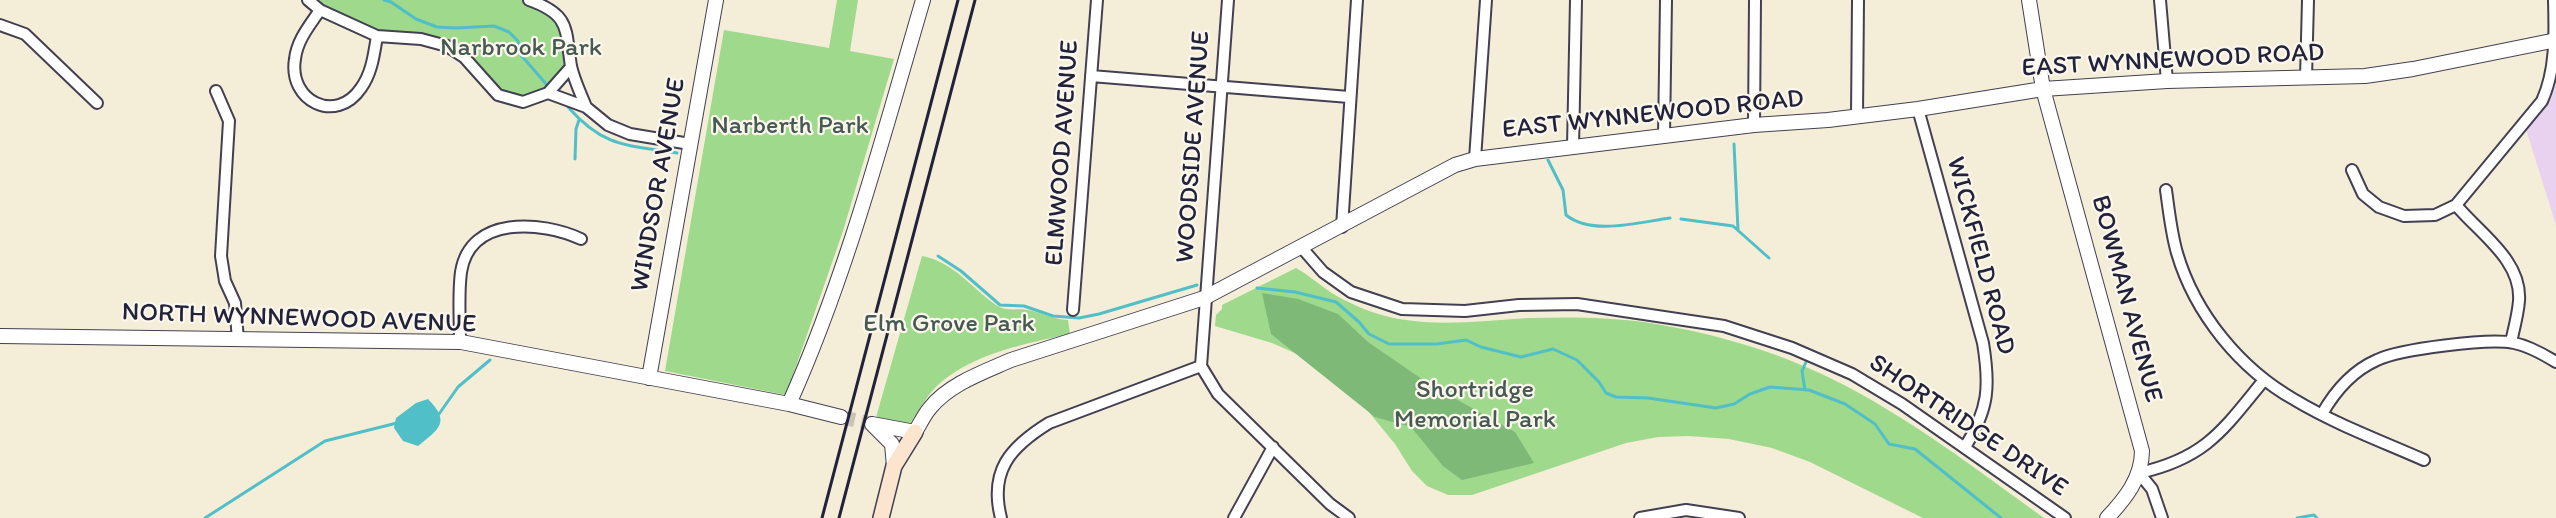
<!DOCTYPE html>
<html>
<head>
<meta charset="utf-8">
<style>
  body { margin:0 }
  canvas { display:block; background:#f4edd7 }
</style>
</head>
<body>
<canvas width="2556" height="518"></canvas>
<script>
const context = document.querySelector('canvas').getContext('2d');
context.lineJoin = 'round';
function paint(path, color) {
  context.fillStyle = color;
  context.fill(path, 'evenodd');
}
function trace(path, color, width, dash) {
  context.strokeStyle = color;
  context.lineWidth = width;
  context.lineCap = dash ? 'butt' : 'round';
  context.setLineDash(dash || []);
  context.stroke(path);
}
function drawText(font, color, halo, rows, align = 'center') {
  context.font = font + ' Itim,sans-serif';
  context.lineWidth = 4.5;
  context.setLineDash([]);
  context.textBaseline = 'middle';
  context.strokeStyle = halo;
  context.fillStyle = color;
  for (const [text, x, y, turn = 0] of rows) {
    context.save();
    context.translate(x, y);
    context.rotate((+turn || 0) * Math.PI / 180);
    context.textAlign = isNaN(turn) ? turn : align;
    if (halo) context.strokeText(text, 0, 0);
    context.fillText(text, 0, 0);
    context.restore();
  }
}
paint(new Path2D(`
  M 2556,40 L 2556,225 L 2524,123 L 2542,101 Z`), '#e8d2ef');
paint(new Path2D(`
  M 308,0 L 529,0 L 564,22 L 571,67 L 539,98 L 498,95 L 447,46 L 377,36 Z
  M 837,0 L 858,0 L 850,51 L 894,59 L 843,231 L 786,395 L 665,371 L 724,30 L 829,48 Z
  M 922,256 C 954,262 970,287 996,305 C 1005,312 1017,308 1028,310 C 1043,313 1052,319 1068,320 L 1070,334 C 1025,344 977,352 940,383 C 927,394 917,414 907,428 L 875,421 Z
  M 1296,268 C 1307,274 1316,282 1326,289 C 1340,299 1358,307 1375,313 C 1424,329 1477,321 1528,318 C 1569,317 1610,317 1650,323 C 1713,333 1775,351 1832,379 C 1907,416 1976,469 2044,518 L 1923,518 L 1810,462 L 1772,448 L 1729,439 L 1689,436 L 1658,437 L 1626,443 L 1472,495 L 1448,495 L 1427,486 L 1412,471 L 1395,444 L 1359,400 L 1297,354 L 1272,343 L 1215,326 L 1216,315 L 1222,309 L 1222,305 Z`), '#9ed98c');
paint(new Path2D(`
  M 1262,293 L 1298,299 L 1338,314 L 1368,342 L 1429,384 L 1515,432 L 1534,463 L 1462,480 L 1443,466 L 1411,427 L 1375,417 L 1271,334 Z`), '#7eb978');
paint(new Path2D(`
  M 428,399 C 451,422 439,429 418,446 L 403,441 L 394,428 L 396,418 L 416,403 Z`), '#51bfc8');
trace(new Path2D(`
  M 384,0 L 391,2 L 416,19 L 437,27 L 456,28 L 494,26 L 509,32 L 518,41 L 521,55 L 547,85
  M 568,107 C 604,148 627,145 677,153
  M 1734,144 L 1738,230
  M 575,159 L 576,129 L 579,120
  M 1548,160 L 1563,190 L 1566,215 C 1592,236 1640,222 1670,218
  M 1681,219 L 1733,226 L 1769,258
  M 938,256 L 961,271 L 1000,305 L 1024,306 L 1053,316 L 1079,318 L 1099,314 L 1197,285
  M 1257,288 L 1295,292 L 1336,302 L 1359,322 L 1369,334 L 1389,344 L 1437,344 L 1466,340 L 1481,347 L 1521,357 L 1553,349 L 1577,360 L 1599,382 L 1606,393 L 1616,397 L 1648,398 L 1716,408 L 1734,404 L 1750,394 L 1770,387 L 1809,390 L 1845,404 L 1875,424 L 1889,444 L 1915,449 L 2001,518
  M 1805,390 L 1802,371 L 1806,362
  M 439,414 L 458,387 L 490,360
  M 205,518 L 325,441 L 397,423
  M 2297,518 L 2314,515 L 2317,518`), '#51bfc8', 3);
trace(new Path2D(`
  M 841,417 L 872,424`), '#cac4b8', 14, [14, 7]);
const minor = new Path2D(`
  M 308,0 L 320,10 L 377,36 L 421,39 L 447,46 L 464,57 L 498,95 L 523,102 L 548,93 L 571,67
  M 529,0 C 571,15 565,29 571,66 C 574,80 581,94 586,107
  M 1228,0 L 1201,366 L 1218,394 L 1330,504 L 1349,518
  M 2160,0 L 2167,81
  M 320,10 C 310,25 297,40 295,59 C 288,101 336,125 361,88 C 372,73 374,54 377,36
  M 0,25 L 25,34 L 97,103
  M 1091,76 L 1349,97
  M 2306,78 L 2308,0
  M 216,91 L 229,121 L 221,256 L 225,281 L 235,303 L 238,340
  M 548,93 L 586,107 L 608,125 L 630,134 L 690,144
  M 1918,109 L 1983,343 C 1990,386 1989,409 1965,447
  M 1857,116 L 1858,0
  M 1754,125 L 1755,0
  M 1664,136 L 1666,0
  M 1573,147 L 1576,0
  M 1475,159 L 1486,0
  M 2352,170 L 2363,194 L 2379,207 L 2404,216 L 2435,215 L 2456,205 L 2542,101 C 2556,70 2555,35 2554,0
  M 2166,190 C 2169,211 2171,232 2177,253 C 2195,314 2240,369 2295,400 C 2335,424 2381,441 2424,460
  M 2456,205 C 2479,233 2522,260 2519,301 C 2518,314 2514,329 2511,342
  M 1342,227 L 1357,0
  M 1302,248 L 1323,272 L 1351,292 L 1402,309 L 1465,311 L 1519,305 L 1577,304 L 1724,326 L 1792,348 L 1852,374 L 1902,404 L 2065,518
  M 1073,310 L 1097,0
  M 460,342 C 460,319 458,295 461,272 C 470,215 542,221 581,239
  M 2322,414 C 2335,391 2352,371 2377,360 C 2400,349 2489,338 2514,343 C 2529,346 2543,354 2556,362
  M 1001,518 C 989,471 1010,447 1049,423 L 1201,366
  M 1234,518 L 1273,447
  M 1640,518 L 1686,510 L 1739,518
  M 2162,518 L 2152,489 L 2139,473 C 2206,458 2223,430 2264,380`);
const tertiary = new Path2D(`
  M 2029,0 L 2043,89 L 2142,451 C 2142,478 2125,499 2107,518
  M 0,336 L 461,342 L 789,404 L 841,417
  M 649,378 L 716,0
  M 789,404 C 847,275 883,136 923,0
  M 872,424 L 915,432 C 920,424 924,415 930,408 C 949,384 984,372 1011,360 L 1204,298 L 1455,165 L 1475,159 L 1754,125 L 1828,120 L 1918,109 L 2043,89 L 2167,81 L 2365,76 L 2413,69 L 2556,40
  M 872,424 L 892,444 L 894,466`);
const secondary = new Path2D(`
  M 881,518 L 894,466 L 915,432`);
trace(minor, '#424052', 14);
trace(tertiary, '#424052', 16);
trace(secondary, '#424052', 18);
trace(minor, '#fff', 10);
trace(tertiary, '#fff', 14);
trace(secondary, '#fbe5cf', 15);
trace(new Path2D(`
  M 822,518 L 958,0
  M 839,518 L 975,0`), '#22223b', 3);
drawText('26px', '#475953', '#fbf7ec', [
  ["Narbrook Park",521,48],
  ["Narberth Park",790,126],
  ["Elm Grove Park",949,324],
  ["Shortridge",1475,390],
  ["Memorial Park",1475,420]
]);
drawText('26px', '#22223b', '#fbf7ec', [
  ["EAST WYNNEWOOD ROAD",2173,61,-3],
  ["EAST WYNNEWOOD ROAD",1653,115,-6],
  ["WOODSIDE AVENUE",1194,147,-86],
  ["ELMWOOD AVENUE",1063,153,-86],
  ["WINDSOR AVENUE",659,185,-80],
  ["WICKFIELD ROAD",1980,256,75],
  ["BOWMAN AVENUE",2126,299,75],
  ["NORTH WYNNEWOOD AVENUE",299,319,2],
  ["SHORTRIDGE DRIVE",1968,426,34]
]);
</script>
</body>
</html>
